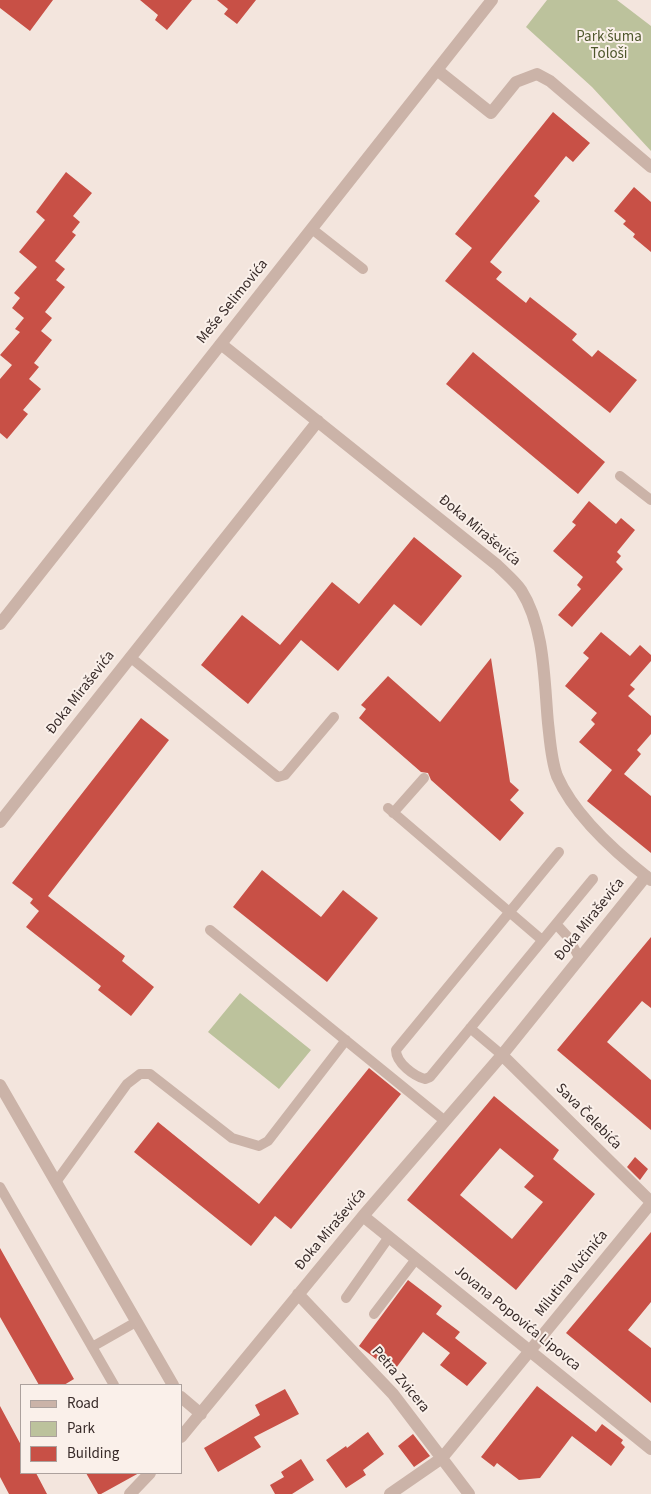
<!DOCTYPE html>
<html>
<head>
<meta charset="utf-8">
<style>
  body { margin:0 }
  #map { position:relative; width:651px; height:1494px; overflow:hidden; background:#f3e5dd; font-family:"Source Sans 3",sans-serif }
  canvas { display:block }
  .legend { position:absolute; left:20px; top:1384px; width:162px; height:90px; box-sizing:border-box; background:#faf0ea; border:1px solid #aca19d; margin:0; padding:6px 9px; list-style:none; font-size:15px; color:#382b29 }
  .legend li { display:flex; align-items:center; gap:10px; height:25px }
  .legend b { width:25px; border:1px solid #aca19d }
</style>
</head>
<body>
<div id="map">
<canvas width="651" height="1494"></canvas>
<ul class="legend">
<li><b style="height:6px;background:#cbb3a8"></b>Road</li>
<li><b style="height:14px;background:#bcc29c"></b>Park</li>
<li><b style="height:14px;background:#c85046"></b>Building</li>
</ul>
</div>
<script>
const context = document.querySelector('canvas').getContext('2d');
context.lineJoin = 'round';
function paint(path, color) {
  context.fillStyle = color;
  context.fill(path, 'evenodd');
}
function trace(path, color, width, dash) {
  context.strokeStyle = color;
  context.lineWidth = width;
  context.lineCap = dash ? 'butt' : 'round';
  context.setLineDash(dash || []);
  context.stroke(path);
}
function drawText(font, color, halo, rows, align = 'center') {
  context.font = font + ' "Source Sans 3",sans-serif';
  context.lineWidth = 4;
  context.setLineDash([]);
  context.textBaseline = 'middle';
  context.strokeStyle = halo;
  context.fillStyle = color;
  for (const [text, x, y, turn = 0] of rows) {
    context.save();
    context.translate(x, y);
    context.rotate((+turn || 0) * Math.PI / 180);
    context.textAlign = isNaN(turn) ? turn : align;
    if (halo) context.strokeText(text, 0, 0);
    context.fillText(text, 0, 0);
    context.restore();
  }
}
paint(new Path2D(`
  M 547,0 L 617,0 L 651,26 L 651,151 L 592,87 L 526,27 Z
  M 240,993 L 311,1050 L 279,1089 L 208,1032 Z`), '#bcc29c');
paint(new Path2D(`
  M 0,0 L 53,0 L 30,31 L 0,8 Z
  M 140,0 L 192,0 L 167,30 L 155,20 L 158,15 Z
  M 217,0 L 256,0 L 237,24 L 224,14 L 228,9 Z
  M 553,112 L 590,143 L 573,162 L 566,156 L 534,196 L 540,201 L 490,262 L 502,272 L 496,279 L 526,303 L 530,297 L 577,334 L 572,340 L 592,357 L 598,350 L 637,380 L 610,413 L 445,281 L 472,248 L 455,234 Z
  M 66,172 L 92,193 L 73,216 L 80,222 L 72,232 L 76,235 L 55,261 L 65,269 L 56,280 L 65,287 L 45,312 L 52,318 L 41,331 L 52,340 L 34,363 L 39,367 L 29,379 L 41,389 L 23,410 L 28,414 L 7,439 L 0,433 L 0,379 L 12,365 L 0,355 L 20,332 L 15,329 L 24,318 L 12,308 L 20,298 L 14,293 L 37,267 L 19,252 L 45,220 L 36,212 Z
  M 634,187 L 651,202 L 651,252 L 633,237 L 635,234 L 623,224 L 626,221 L 614,211 Z
  M 473,352 L 605,462 L 578,494 L 446,384 Z
  M 589,501 L 616,524 L 621,518 L 635,530 L 617,552 L 621,556 L 616,562 L 623,569 L 572,627 L 558,615 L 581,589 L 577,585 L 583,577 L 553,551 L 576,525 L 572,522 Z
  M 414,537 L 462,576 L 421,626 L 394,604 L 338,671 L 301,640 L 248,704 L 201,665 L 242,615 L 280,645 L 332,582 L 359,604 Z
  M 601,632 L 630,656 L 640,645 L 651,655 L 651,661 L 630,685 L 635,689 L 628,696 L 651,716 L 651,734 L 637,750 L 641,754 L 624,774 L 651,796 L 651,853 L 587,801 L 612,770 L 579,742 L 595,724 L 591,720 L 597,713 L 565,686 L 589,658 L 583,653 Z
  M 491,658 L 510,782 L 519,790 L 510,800 L 524,813 L 500,841 L 431,780 L 428,773 L 421,772 L 359,718 L 366,709 L 361,705 L 388,676 L 440,722 Z
  M 141,718 L 169,740 L 48,896 L 125,956 L 122,961 L 154,987 L 131,1016 L 98,990 L 101,986 L 26,927 L 39,911 L 30,903 L 33,899 L 12,883 Z
  M 262,870 L 321,917 L 343,890 L 378,918 L 327,982 L 233,907 Z
  M 651,937 L 651,1008 L 642,1001 L 607,1042 L 651,1080 L 651,1130 L 557,1050 Z
  M 369,1068 L 401,1094 L 291,1229 L 275,1216 L 251,1246 L 134,1152 L 158,1122 L 259,1204 Z
  M 494,1096 L 559,1150 L 553,1159 L 595,1194 L 516,1290 L 407,1200 ZM 500,1148 L 534,1176 L 524,1187 L 543,1202 L 512,1239 L 460,1195 Z
  M 635,1157 L 648,1169 L 640,1180 L 627,1167 Z
  M 651,1232 L 651,1302 L 628,1330 L 651,1348 L 651,1403 L 566,1333 Z
  M 0,1248 L 74,1379 L 64,1385 L 39,1385 L 0,1317 Z
  M 408,1280 L 442,1306 L 436,1314 L 460,1332 L 455,1338 L 487,1363 L 467,1386 L 440,1365 L 450,1353 L 423,1332 L 393,1372 L 359,1346 Z
  M 537,1386 L 596,1432 L 602,1424 L 623,1440 L 621,1443 L 625,1447 L 611,1466 L 572,1436 L 540,1478 L 519,1480 L 497,1463 L 494,1467 L 481,1457 Z
  M 285,1389 L 299,1414 L 254,1437 L 261,1447 L 218,1472 L 204,1448 L 260,1415 L 255,1405 Z
  M 0,1406 L 21,1445 L 21,1473 L 36,1473 L 47,1494 L 9,1494 L 0,1477 Z
  M 368,1432 L 384,1454 L 363,1470 L 366,1475 L 346,1488 L 326,1460 L 346,1446 L 347,1448 Z
  M 413,1434 L 430,1456 L 414,1467 L 398,1446 Z
  M 301,1459 L 314,1480 L 292,1494 L 275,1494 L 270,1485 L 284,1477 L 281,1472 Z
  M 86,1473 L 139,1473 L 101,1494 L 98,1494 Z`), '#c85046');
trace(new Path2D(`
  M 312,229 L 363,269
  M 620,476 L 651,500
  M 130,657 L 278,777 L 285,775 L 334,717
  M 388,808 L 542,940
  M 393,813 L 424,778
  M 559,852 L 396,1050 C 396,1063 414,1076 425,1079 L 430,1077 L 593,879
  M 556,924 L 568,937 L 580,959
  M 210,930 L 445,1121
  M 470,1028 L 502,1055
  M 56,1182 L 127,1084 L 140,1074 L 150,1074 L 232,1138 L 259,1146 L 268,1141 L 346,1040
  M 0,1187 L 114,1385
  M 346,1298 L 389,1237
  M 374,1314 L 416,1259
  M 92,1347 L 136,1322`), '#cbb3a8', 10);
trace(new Path2D(`
  M 437,70 L 491,113 L 516,82 L 537,74 L 550,81 L 651,167
  M 221,344 L 497,565 C 505,573 515,581 521,590 C 545,628 544,680 548,723 C 550,740 551,760 557,776 C 575,817 616,853 651,880
  M 0,822 L 318,421
  M 502,1055 L 651,1202
  M 0,1085 L 173,1385
  M 363,1216 L 651,1449
  M 298,1294 L 393,1394 L 469,1494
  M 181,1397 L 201,1414
  M 181,1437 L 363,1216 L 502,1055 L 646,876
  M 130,1494 L 150,1473
  M 390,1494 L 442,1458 L 651,1203`), '#cbb3a8', 12);
trace(new Path2D(`
  M 0,624 L 492,0`), '#cbb3a8', 12);
drawText('15px', '#4e572c', '#faf0ea', [
  ["Park šuma",609,38],
  ["Tološi",609,55]
]);
drawText('15px', '#382b29', '#faf0ea', [
  ["Meše Selimovića",233,302,-51],
  ["Đoka Miraševića",479,531,40],
  ["Đoka Miraševića",81,693,-52],
  ["Đoka Miraševića",590,920,-51],
  ["Sava Čelebića",588,1117,45],
  ["Đoka Miraševića",331,1230,-50],
  ["Milutina Vučinića",572,1274,-51],
  ["Jovana Popovića Lipovca",517,1319,39],
  ["Petra Zvicera",400,1380,50]
]);
</script>
</body>
</html>
